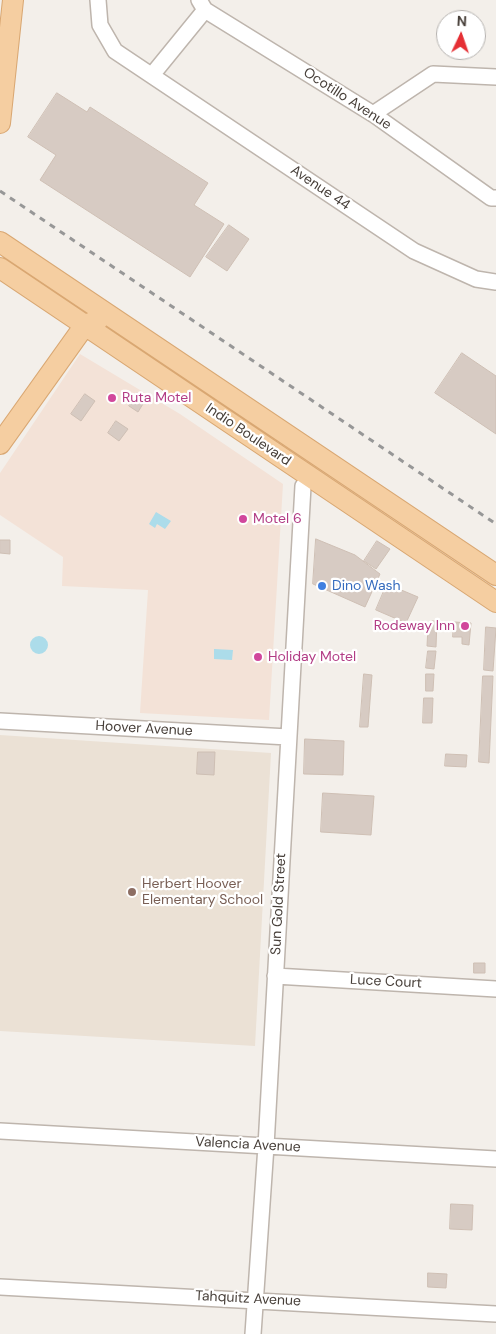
<!DOCTYPE html>
<html>
<head>
<meta charset="utf-8">
<style>
  body { margin:0 }
  #map { position:relative; width:496px; height:1334px; overflow:hidden; background:#f3efea; font-family:"DM Sans",sans-serif }
  canvas { display:block }
  .north { position:absolute; left:436px; top:10px; width:50px; height:50px; box-sizing:border-box; background:#fff; border:1px solid #b5b2af; border-radius:50%; rotate:3deg; font-size:14px; font-weight:700; line-height:20px; text-align:center; color:#463e38 }
  .north::after { content:''; display:block; margin:auto; width:18px; height:22px; background:#e52f34; clip-path:polygon(50% 0,100% 100%,50% 72%,0 100%) }
</style>
</head>
<body>
<div id="map">
<canvas width="496" height="1334"></canvas>
<div class="north">N</div>
</div>
<script>
const context = document.querySelector('canvas').getContext('2d');
context.lineJoin = 'round';
function paint(path, color) {
  context.fillStyle = color;
  context.fill(path, 'evenodd');
}
function trace(path, color, width, dash) {
  context.strokeStyle = color;
  context.lineWidth = width;
  context.lineCap = dash ? 'butt' : 'round';
  context.setLineDash(dash || []);
  context.stroke(path);
}
function drawText(font, color, halo, rows, align = 'center') {
  context.font = font + ' "DM Sans",sans-serif';
  context.lineWidth = 4.5;
  context.setLineDash([]);
  context.textBaseline = 'middle';
  context.strokeStyle = halo;
  context.fillStyle = color;
  for (const [text, x, y, turn = 0] of rows) {
    context.save();
    context.translate(x, y);
    context.rotate((+turn || 0) * Math.PI / 180);
    context.textAlign = isNaN(turn) ? turn : align;
    if (halo) context.strokeText(text, 0, 0);
    context.fillText(text, 0, 0);
    context.restore();
  }
}
paint(new Path2D(`
  M 80,354 L 180,414 L 283,484 L 269,720 L 140,713 L 148,590 L 62,586 L 63,557 L 0,515 L 0,473 Z`), '#f3e2d7');
paint(new Path2D(`
  M 0,735 L 271,753 L 255,1046 L 0,1031 Z`), '#ebe1d5');
paint(new Path2D(`
  M 156,512 L 171,521 L 165,529 L 157,524 L 155,528 L 149,524 Z
  M30 645a9 9 0 1 1 18 0a9 9 0 1 1-18 0Z
  M 214,649 L 233,650 L 232,660 L 214,659 Z`), '#acdcea');
const building = new Path2D(`
  M 57,93 L 87,112 L 90,107 L 208,183 L 194,205 L 224,224 L 190,277 L 40,180 L 56,155 L 28,137 Z
  M 229,225 L 249,239 L 227,271 L 206,257 Z
  M 462,353 L 496,376 L 496,434 L 435,393 Z
  M 137,393 L 146,399 L 138,412 L 129,406 Z
  M 85,394 L 95,401 L 81,421 L 71,414 Z
  M 116,421 L 128,429 L 119,441 L 108,433 Z
  M 316,539 L 355,555 L 380,574 L 365,607 L 313,584 Z
  M 0,540 L 10,540 L 10,554 L 0,553 Z
  M 377,541 L 390,549 L 376,569 L 364,561 Z
  M 387,584 L 418,597 L 406,623 L 376,610 Z
  M 432,621 L 437,621 L 436,647 L 427,646 L 428,627 Z
  M 454,622 L 471,623 L 469,645 L 462,644 L 462,637 L 453,637 Z
  M 486,627 L 496,628 L 493,671 L 484,670 Z
  M 428,651 L 436,651 L 434,669 L 426,668 Z
  M 364,674 L 372,675 L 368,727 L 360,727 Z
  M 426,674 L 434,674 L 433,691 L 426,691 Z
  M 483,676 L 493,676 L 489,763 L 479,762 Z
  M 424,698 L 433,698 L 432,723 L 423,723 Z
  M 305,739 L 344,741 L 343,775 L 304,774 Z
  M 198,752 L 215,752 L 214,775 L 197,774 Z
  M 446,754 L 467,755 L 466,767 L 445,766 Z
  M 323,793 L 374,796 L 371,835 L 321,832 Z
  M 474,963 L 485,963 L 485,973 L 474,973 Z
  M 451,1204 L 473,1205 L 472,1230 L 450,1229 Z
  M 428,1273 L 447,1274 L 446,1288 L 428,1287 Z`);
paint(building, '#d7cbc3');
trace(building, '#cebfb4', 1);
const minor = new Path2D(`
  M 98,0 L 100,25 L 115,51 L 414,251 L 476,279 L 496,282
  M 199,0 L 205,10 L 373,114 L 491,198 L 496,198
  M 152,75 L 205,10
  M 373,114 L 433,74 L 496,77
  M 0,721 L 288,737
  M 275,976 L 496,989
  M 0,1131 L 496,1159
  M 0,1287 L 496,1314
  M 253,1334 L 266,1146 L 303,486 L 310,477`);
const major = new Path2D(`
  M 0,123 L 13,0
  M 0,242 L 496,575
  M 0,268 L 496,602
  M 0,444 L 85,325 L 98,320`);
trace(minor, '#beb5ad', 18);
trace(major, '#d9a772', 22);
trace(minor, '#fff', 15);
trace(major, '#f5cea1', 20);
trace(new Path2D(`
  M 0,191 L 496,524`), '#979797', 3, [6, 6]);
for (const [x, y, r, color] of [
  [112,398,5,"#d1479c"],
  [243,519,5,"#d1479c"],
  [322,586,5,"#3f7fe0"],
  [465,626,5,"#d1479c"],
  [258,657,5,"#d1479c"],
  [132,892,5,"#8d6e63"]
]) {
  const dot = new Path2D();
  dot.arc(x, y, r, 0, 2 * Math.PI);
  context.fillStyle = color;
  context.fill(dot);
  trace(dot, '#fff', 2);
}
drawText('14px', '#463e38', '#fff', [
  ["Ocotillo Avenue",347,99,33],
  ["Avenue 44",320,188,34],
  ["Indio Boulevard",248,435,34],
  ["Hoover Avenue",144,729,3],
  ["Sun Gold Street",279,904,-87],
  ["Luce Court",386,982,3],
  ["Valencia Avenue",248,1145,3],
  ["Tahquitz Avenue",248,1299,3]
]);
drawText('14px', '#b23c85', '#fff', [
  ["Ruta Motel",122,398],
  ["Motel 6",253,519],
  ["Rodeway Inn",455,626,"right"],
  ["Holiday Motel",268,657]
], 'left');
drawText('14px', '#366cbe', '#fff', [
  ["Dino Wash",332,586]
], 'left');
drawText('14px', '#785e54', '#fff', [
  ["Herbert Hoover",142,884],
  ["Elementary School",142,900]
], 'left');
</script>
</body>
</html>
